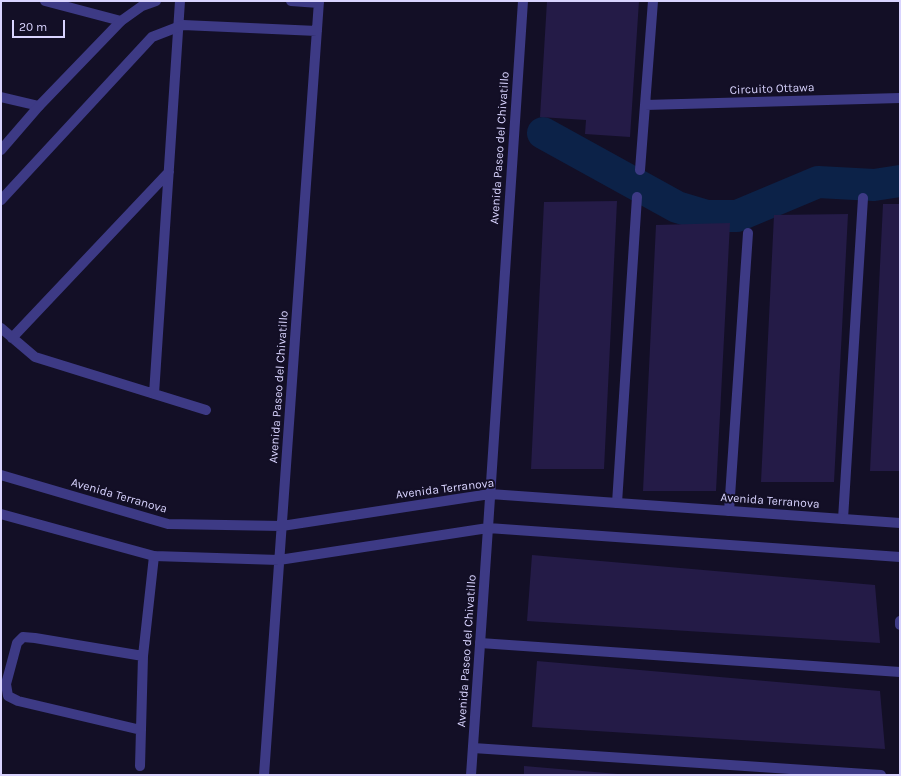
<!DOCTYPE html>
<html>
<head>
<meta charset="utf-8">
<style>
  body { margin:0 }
  #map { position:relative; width:901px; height:776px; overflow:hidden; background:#130f26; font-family:Karla,sans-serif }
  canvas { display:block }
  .frame { position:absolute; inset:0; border:2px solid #d9d4ff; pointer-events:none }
  .scale { position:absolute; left:12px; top:20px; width:53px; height:18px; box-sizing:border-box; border:2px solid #d9d4ff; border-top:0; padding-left:5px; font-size:12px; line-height:14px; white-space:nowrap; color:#d9d4ff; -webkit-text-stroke:3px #130f26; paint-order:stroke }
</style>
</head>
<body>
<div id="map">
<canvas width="901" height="776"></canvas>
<div class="frame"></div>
<div class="scale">20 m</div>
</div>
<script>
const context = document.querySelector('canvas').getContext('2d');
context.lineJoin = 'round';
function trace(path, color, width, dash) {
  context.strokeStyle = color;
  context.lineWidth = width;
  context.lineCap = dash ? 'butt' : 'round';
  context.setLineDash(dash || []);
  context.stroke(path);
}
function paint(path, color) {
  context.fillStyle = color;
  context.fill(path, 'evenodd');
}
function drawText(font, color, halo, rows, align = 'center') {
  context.font = font + ' Karla,sans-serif';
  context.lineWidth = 4;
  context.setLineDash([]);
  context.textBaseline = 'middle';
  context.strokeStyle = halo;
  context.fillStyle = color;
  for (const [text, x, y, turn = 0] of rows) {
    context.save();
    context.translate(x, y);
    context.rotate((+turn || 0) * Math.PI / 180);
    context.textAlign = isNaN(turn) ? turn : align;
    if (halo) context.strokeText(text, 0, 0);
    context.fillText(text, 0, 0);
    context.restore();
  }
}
trace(new Path2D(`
  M 543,133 L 677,207 L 707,216 L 737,216 L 818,182 L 874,185 L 900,181`), '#0c2248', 32);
paint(new Path2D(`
  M 547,1 L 639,1 L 630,137 L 585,134 L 586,120 L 540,117 Z
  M 617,201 L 604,469 L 531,469 L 544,202 Z
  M 883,204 L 900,204 L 900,471 L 870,471 Z
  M 848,214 L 834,482 L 761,482 L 774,215 Z
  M 730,223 L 716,491 L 643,491 L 656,225 Z
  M 532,555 L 875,585 L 880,643 L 527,621 Z
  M 537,661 L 880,691 L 885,749 L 532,727 Z
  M 524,766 L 618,774 L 618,775 L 524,775 Z`), '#241b47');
trace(new Path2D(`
  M 45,1 L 121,21
  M 1,97 L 39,106
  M 645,105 L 900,98
  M 640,170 L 653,1
  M 1,328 L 35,357 L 206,410
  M 12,338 L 169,172
  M 154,394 L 180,1
  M 617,503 L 637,197
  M 729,511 L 748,233
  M 843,519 L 863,198
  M 900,621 L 900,625
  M 480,643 L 900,672
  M 141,730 L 18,701 L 8,696 L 6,684 L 17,643 L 23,637 L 35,638 L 143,656
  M 473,748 L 881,775
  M 140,766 L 143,656 L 154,556`), '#3d3a85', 10);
trace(new Path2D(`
  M 291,1 L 319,3
  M 1,150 L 39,106 L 121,21 L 142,6 L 156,1
  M 1,200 L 152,37 L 183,25 L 317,31
  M 1,475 L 168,524 L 282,526 L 490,494 L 900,523
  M 1,514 L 154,556 L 279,560 L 488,528 L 900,557
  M 264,775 L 319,1
  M 471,775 L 488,528 L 523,1`), '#3d3a85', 10);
drawText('12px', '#d9d4ff', '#130f26', [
  ["Circuito Ottawa",772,89,-2],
  ["Avenida Paseo del Chivatillo",500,148,-86],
  ["Avenida Paseo del Chivatillo",279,387,-86],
  ["Avenida Terranova",445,489,-7],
  ["Avenida Terranova",119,496,16],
  ["Avenida Terranova",770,501,4],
  ["Avenida Paseo del Chivatillo",467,651,-86]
]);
</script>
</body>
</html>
